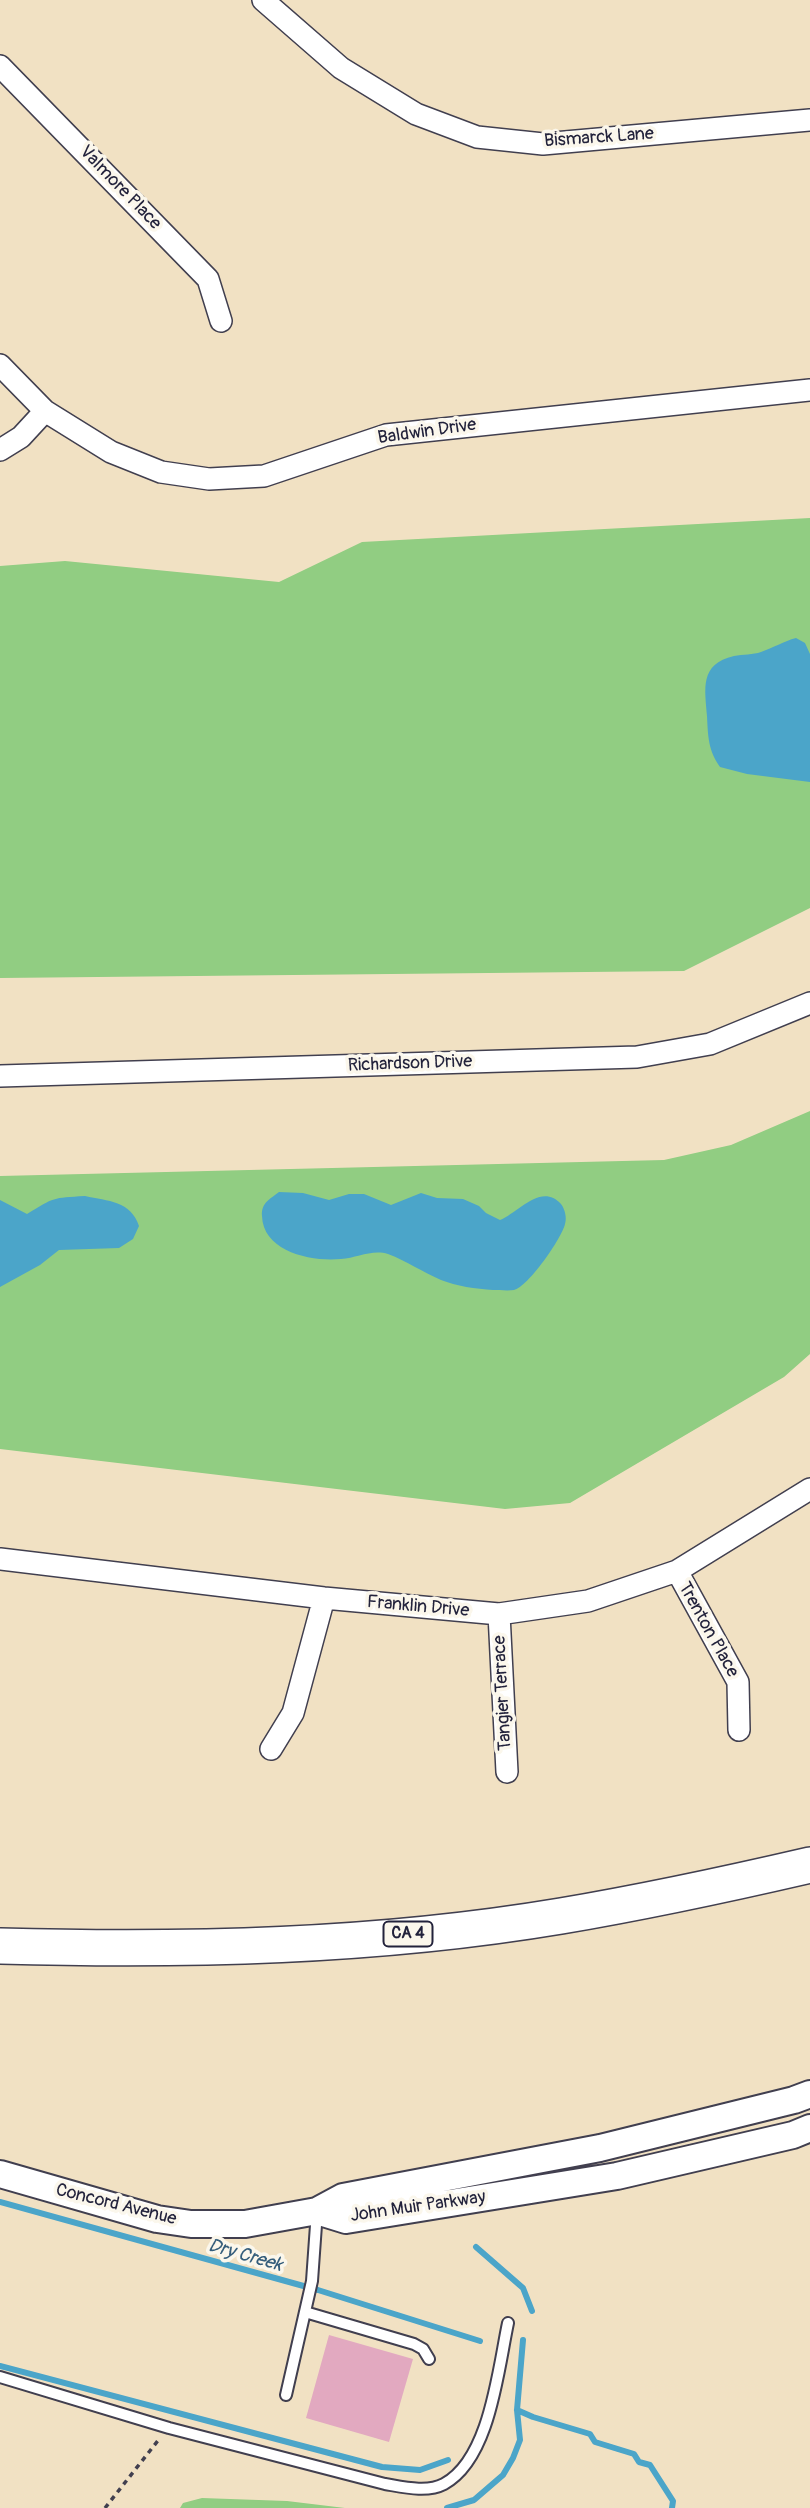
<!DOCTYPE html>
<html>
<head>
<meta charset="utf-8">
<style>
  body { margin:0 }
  canvas { display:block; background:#f1e1c3 }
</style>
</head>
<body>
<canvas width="810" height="2508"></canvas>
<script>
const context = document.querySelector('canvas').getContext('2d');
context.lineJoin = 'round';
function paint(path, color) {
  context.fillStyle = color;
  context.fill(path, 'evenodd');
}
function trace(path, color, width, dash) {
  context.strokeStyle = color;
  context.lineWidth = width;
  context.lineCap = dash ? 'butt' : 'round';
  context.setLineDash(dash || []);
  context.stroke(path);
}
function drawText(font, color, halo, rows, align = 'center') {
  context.font = font + ' Pangolin,sans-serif';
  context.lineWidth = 7;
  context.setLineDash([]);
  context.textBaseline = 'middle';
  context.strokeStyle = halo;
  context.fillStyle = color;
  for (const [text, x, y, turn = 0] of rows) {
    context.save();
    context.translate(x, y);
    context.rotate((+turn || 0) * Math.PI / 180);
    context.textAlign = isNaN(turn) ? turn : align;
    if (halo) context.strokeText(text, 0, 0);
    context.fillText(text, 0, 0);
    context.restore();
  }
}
paint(new Path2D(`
  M 810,518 L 810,908 L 684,971 L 0,978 L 0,566 L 65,561 L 279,582 L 362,542 Z
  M 810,1111 L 810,1354 L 784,1377 L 570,1503 L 505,1509 L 0,1449 L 0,1176 L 664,1160 L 731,1145 Z
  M 202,2498 L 287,2501 L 345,2508 L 180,2508 L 183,2503 Z`), '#91cd82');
paint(new Path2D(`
  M 796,638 L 805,643 L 810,654 L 810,782 L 747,774 L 720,767 C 708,750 708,736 707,716 C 705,689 699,664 734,656 C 743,654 753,655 761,652 C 773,648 784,641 796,638 Z
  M 279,1192 L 303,1193 L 329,1200 L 349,1194 L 364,1194 L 391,1205 L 421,1193 L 437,1198 L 463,1199 L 479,1206 L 486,1213 L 500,1220 C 518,1213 541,1182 561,1204 C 565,1209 567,1218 565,1224 C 562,1238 528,1287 514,1290 C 508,1291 499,1290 493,1290 C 476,1289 456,1286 441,1280 C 422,1272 407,1261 388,1254 C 372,1249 357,1258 341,1259 C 312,1262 263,1252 262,1216 C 261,1203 270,1199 279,1192 Z
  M 85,1196 C 108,1201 131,1201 139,1226 L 133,1239 L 119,1248 L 59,1250 L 40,1265 L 0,1287 L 0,1200 L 27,1214 C 55,1197 52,1198 85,1196 Z`), '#4ba5c9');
trace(new Path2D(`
  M 0,2202 L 318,2290 L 480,2341
  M 476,2247 L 523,2288 L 532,2311
  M 0,2366 L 382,2467 L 420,2470 L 448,2460
  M 517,2410 L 533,2417 L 590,2434 L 595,2442 L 634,2454 L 639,2462 L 650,2465 L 673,2501 L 672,2508
  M 447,2508 L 474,2500 L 503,2475 L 513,2458 L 520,2440 L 517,2410 L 523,2340`), '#4ba5c9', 6);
paint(new Path2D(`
  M 329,2335 L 413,2359 L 389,2442 L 306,2418 Z`), '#e2a9c0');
const service = new Path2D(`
  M 305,2312 L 414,2344 L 423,2349 L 429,2359
  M 0,2377 L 169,2428 L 385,2484 C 403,2487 427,2493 444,2484 C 490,2459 498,2370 508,2323
  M 286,2395 L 312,2281 L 317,2211`);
const minor = new Path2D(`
  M 263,0 L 341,68 L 416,114 L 477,137 L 543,144 L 810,120
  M 0,66 L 208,279 L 221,321
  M 0,365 L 45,411 L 111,452 L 161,472 L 209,479 L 264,476 L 386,435 L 810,390
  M 0,450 L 21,437 L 45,411
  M 0,1076 L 637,1057 L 710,1044 L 810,1003
  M 0,1559 L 324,1598 L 499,1614 L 588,1601 L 677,1571 L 810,1489
  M 677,1571 L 738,1682 L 739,1730
  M 499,1614 L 507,1772
  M 271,1749 L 293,1713 L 324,1598`);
const tertiary = new Path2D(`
  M 0,2174 L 157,2219 L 191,2224 L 245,2224 L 317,2211 L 343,2197 L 600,2148 L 794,2100 L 810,2094
  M 317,2211 L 346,2220 L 617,2176 L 793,2135 L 810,2128`);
const trunk = new Path2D(`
  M 0,1946 C 187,1951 376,1947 561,1916 C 644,1902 728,1884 810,1865`);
trace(service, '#413f4f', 14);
trace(minor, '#413f4f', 24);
trace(tertiary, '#413f4f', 30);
trace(trunk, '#413f4f', 38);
trace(new Path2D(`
  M 105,2508 L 160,2438`), '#413f4f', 3.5, [5, 5]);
trace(service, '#fff', 10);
trace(minor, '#fff', 21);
trace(tertiary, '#fff', 26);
trace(trunk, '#fff', 35);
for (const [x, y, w] of [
  [408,1934,49]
]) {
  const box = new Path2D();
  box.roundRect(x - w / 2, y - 12.5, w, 25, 5);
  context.fillStyle = '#fbf7ec';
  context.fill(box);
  trace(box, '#22223b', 2);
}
drawText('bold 16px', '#22223b', null, [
  ["CA 4",408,1934]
]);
drawText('18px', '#22223b', '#fbf7ec', [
  ["Bismarck Lane",599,138,-4],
  ["Valmore Place",120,188,46],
  ["Baldwin Drive",427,432,-8],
  ["Richardson Drive",410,1064,-2],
  ["Franklin Drive",418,1607,5],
  ["Trenton Place",708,1630,61],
  ["Tangier Terrace",503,1693,-93],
  ["Concord Avenue",116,2205,14],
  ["John Muir Parkway",418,2207,-8]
]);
drawText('italic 19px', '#345d7b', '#fbf7ec', [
  ["Dry Creek",245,2256,16]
]);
</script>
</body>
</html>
